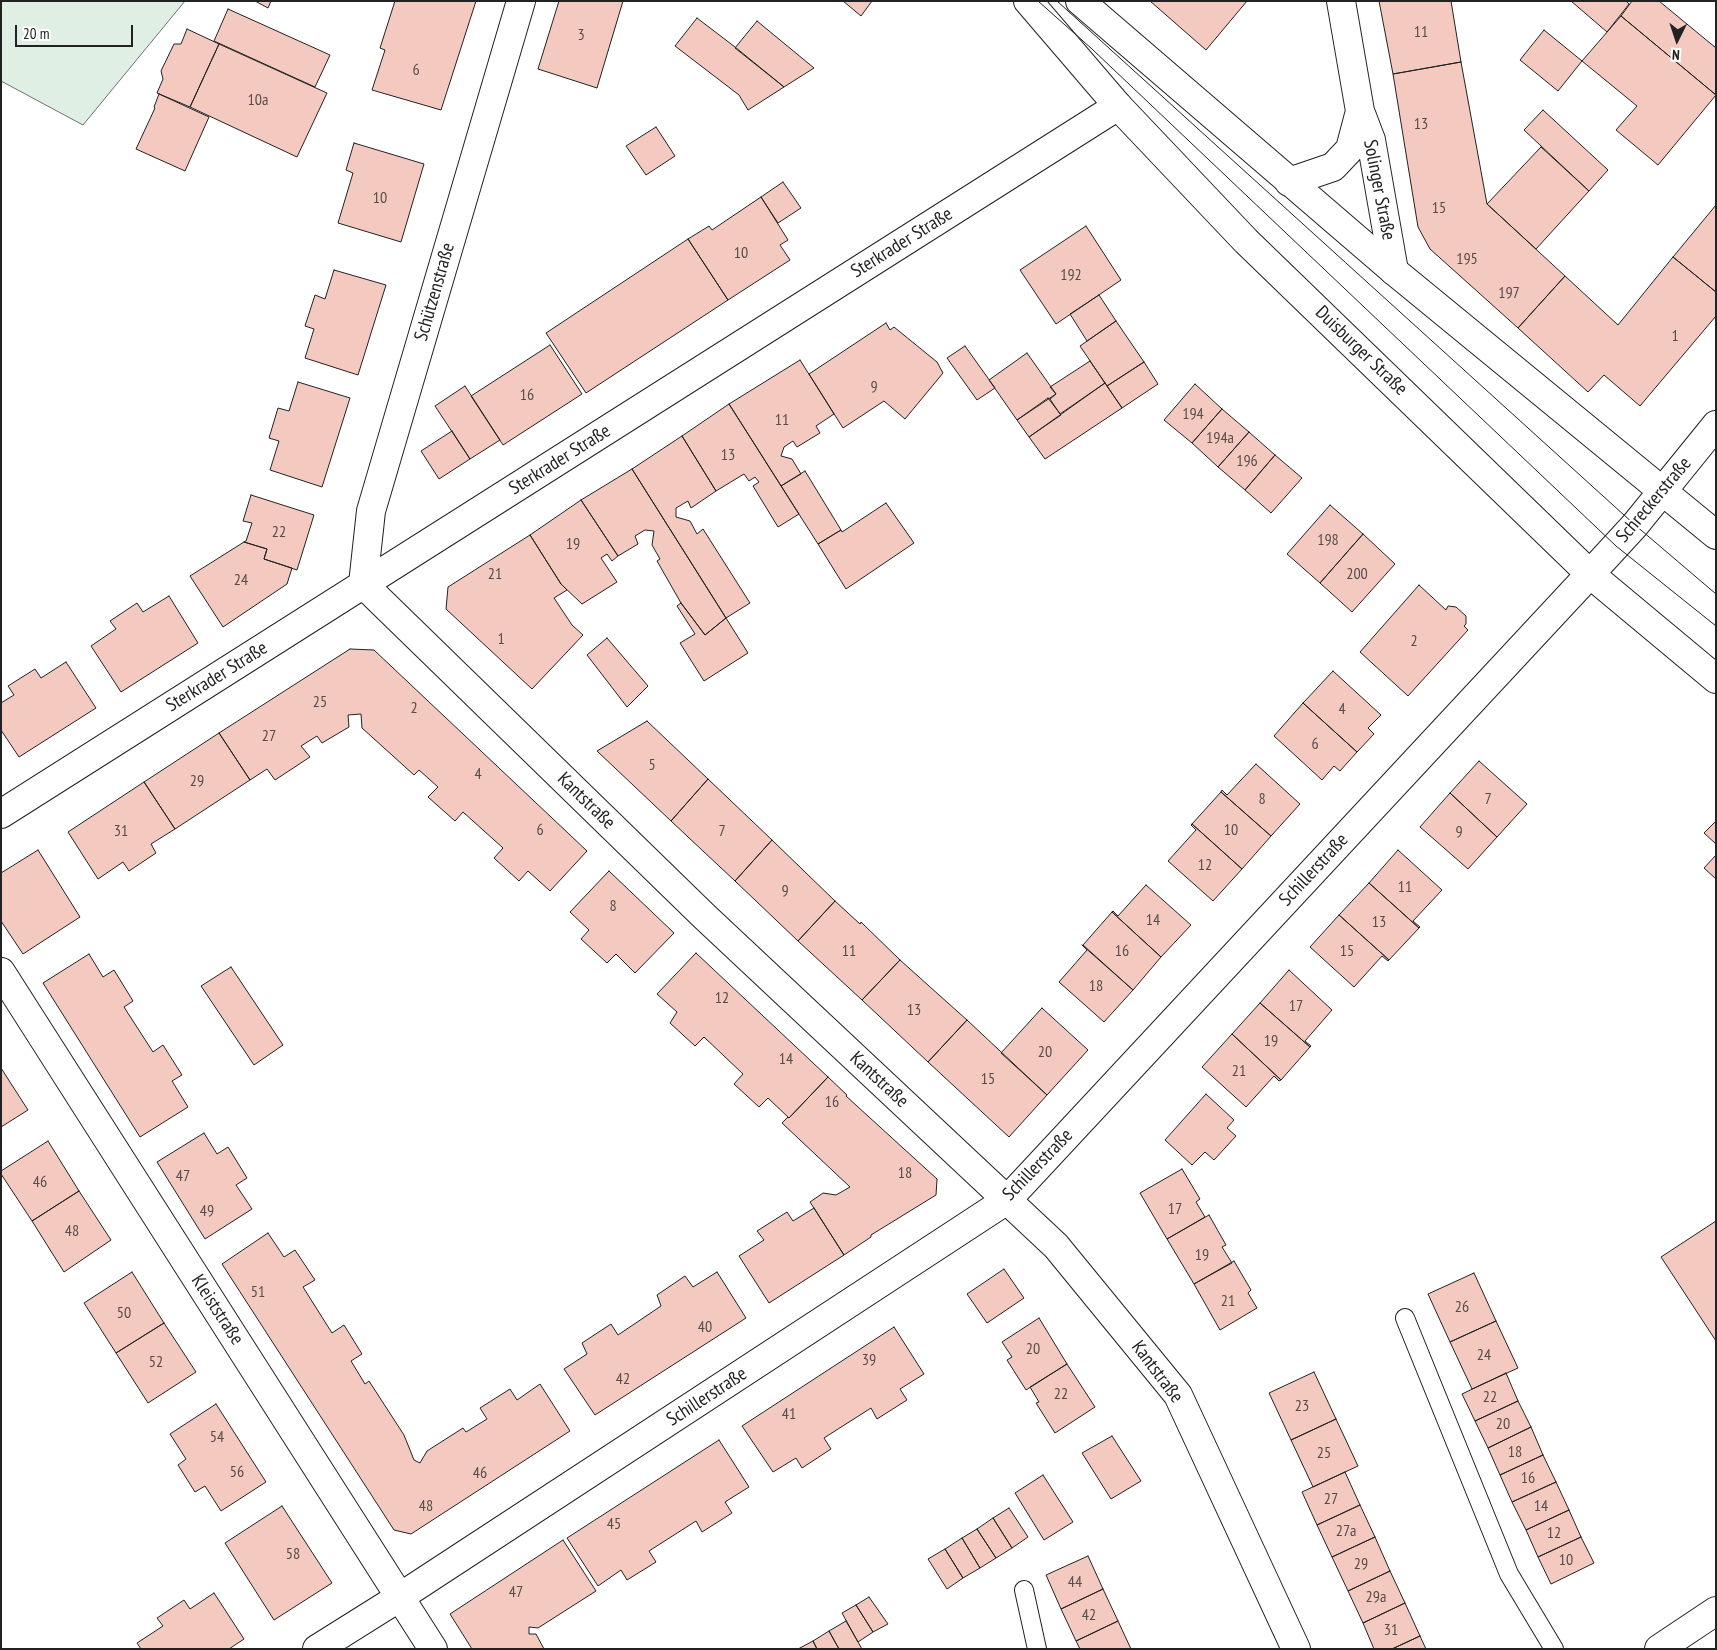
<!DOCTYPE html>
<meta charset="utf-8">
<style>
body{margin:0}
#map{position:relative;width:1717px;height:1650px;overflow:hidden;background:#fff;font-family:"PT Sans Narrow",sans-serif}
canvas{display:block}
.frame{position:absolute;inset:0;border:2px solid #222;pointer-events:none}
.north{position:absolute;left:1652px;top:15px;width:50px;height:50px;-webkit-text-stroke:4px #fff;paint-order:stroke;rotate:184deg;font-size:14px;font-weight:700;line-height:20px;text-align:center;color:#222}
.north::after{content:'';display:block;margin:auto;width:18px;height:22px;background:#222;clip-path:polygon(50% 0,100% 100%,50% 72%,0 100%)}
.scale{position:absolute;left:15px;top:25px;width:118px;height:22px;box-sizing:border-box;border:2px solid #222;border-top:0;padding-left:6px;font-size:15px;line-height:18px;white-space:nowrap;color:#222;-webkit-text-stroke:4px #fff;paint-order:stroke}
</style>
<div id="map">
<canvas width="1717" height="1650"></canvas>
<div class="frame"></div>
<div class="north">N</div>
<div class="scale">20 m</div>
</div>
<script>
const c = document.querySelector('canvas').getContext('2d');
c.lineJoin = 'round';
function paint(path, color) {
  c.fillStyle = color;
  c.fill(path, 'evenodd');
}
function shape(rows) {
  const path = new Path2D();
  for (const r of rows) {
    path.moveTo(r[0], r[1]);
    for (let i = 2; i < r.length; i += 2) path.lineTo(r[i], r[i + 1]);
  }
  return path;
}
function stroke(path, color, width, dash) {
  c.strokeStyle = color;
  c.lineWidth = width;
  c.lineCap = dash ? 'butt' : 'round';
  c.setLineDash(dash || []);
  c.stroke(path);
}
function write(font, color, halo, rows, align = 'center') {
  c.font = font + ' "PT Sans Narrow",sans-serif';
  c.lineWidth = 4;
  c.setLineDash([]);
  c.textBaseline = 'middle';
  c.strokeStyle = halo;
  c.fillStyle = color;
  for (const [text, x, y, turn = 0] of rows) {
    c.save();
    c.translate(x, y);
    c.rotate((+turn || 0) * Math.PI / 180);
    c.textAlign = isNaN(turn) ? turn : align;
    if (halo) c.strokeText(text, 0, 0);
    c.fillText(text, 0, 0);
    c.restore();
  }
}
const green = shape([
 [1,1,185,1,83,125,1,81,1,1]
]);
const building = shape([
 [255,1,271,1,268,8,255,1],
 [395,1,476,1,441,110,372,90,385,50,380,48,395,1],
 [559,1,623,1,597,88,538,69,559,1],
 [843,1,872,1,861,16,843,1],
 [1150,1,1247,1,1206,50,1150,1],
 [1379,1,1451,1,1461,62,1393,74,1379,1],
 [1571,1,1626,1,1629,4,1607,32,1571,1],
 [1632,1,1659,1,1716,48,1716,95,1621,16,1632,1],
 [228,9,330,55,315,87,214,41,228,9],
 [1621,16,1716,95,1658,165,1616,130,1637,106,1582,61,1621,16],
 [697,18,735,47,784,87,748,110,739,95,675,46,697,18],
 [757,21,814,68,784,87,735,48,757,21],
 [187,29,219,44,190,107,157,93,163,79,161,71,174,44,181,44,187,29],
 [1544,30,1582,61,1558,91,1520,60,1544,30],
 [219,44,327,93,297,157,190,107,219,44],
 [1461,62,1487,204,1565,276,1518,328,1430,249,1418,227,1393,74,1461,62],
 [159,94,209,117,185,171,136,149,155,108,154,107,159,94],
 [1543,110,1608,170,1589,191,1524,130,1543,110],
 [656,127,675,156,646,175,626,146,656,127],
 [354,143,424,164,401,242,338,223,353,173,346,170,354,143],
 [1541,147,1589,191,1536,249,1487,204,1541,147],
 [783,182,801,208,778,223,761,197,783,182],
 [761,197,788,240,780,245,790,260,728,300,688,239,709,226,712,230,761,197],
 [1716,205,1716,292,1673,257,1716,205],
 [1086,226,1121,280,1056,324,1020,270,1086,226],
 [688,239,728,300,586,393,546,333,688,239],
 [1673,257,1716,292,1716,316,1640,406,1604,375,1588,392,1518,328,1565,276,1618,325,1673,257],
 [334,270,386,285,358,375,305,358,314,329,305,326,315,295,325,299,334,270],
 [1099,295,1116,321,1087,341,1070,314,1099,295],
 [1116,321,1144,362,1107,386,1080,346,1116,321],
 [886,323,890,330,894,327,937,362,943,373,905,419,884,401,843,428,809,374,886,323],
 [550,345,582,394,503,445,471,396,550,345],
 [965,346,995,388,977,400,947,358,965,346],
 [1027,353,1056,394,1017,420,989,380,1027,353],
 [800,360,834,414,816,426,820,433,797,447,793,441,784,447,781,456,792,459,801,474,781,486,729,404,800,360],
 [1090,361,1105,383,1060,414,1050,399,1056,394,1050,387,1090,361],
 [1144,362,1158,384,1122,408,1107,386,1144,362],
 [298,382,350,398,322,487,270,470,279,441,269,438,278,408,289,411,298,382],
 [1105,383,1122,408,1045,459,1029,437,1105,383],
 [1195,384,1222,409,1192,443,1164,420,1195,384],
 [465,386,500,440,470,459,435,406,465,386],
 [1048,398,1061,415,1029,437,1017,420,1048,398],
 [729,404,799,514,778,527,753,486,759,482,755,477,749,481,744,474,716,491,682,436,729,404],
 [1222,409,1249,432,1218,467,1192,443,1222,409],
 [452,431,470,459,439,479,421,451,452,431],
 [1249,432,1275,455,1245,490,1218,467,1249,432],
 [682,436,716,491,691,508,688,501,676,508,676,517,690,521,697,534,703,529,750,603,726,618,632,469,682,436],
 [1275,455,1302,478,1271,513,1245,490,1275,455],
 [632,469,726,618,705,635,681,603,657,561,660,559,652,545,654,531,645,530,635,536,638,544,618,556,581,500,632,469],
 [805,471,841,530,818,544,781,486,805,471],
 [251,495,314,515,297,570,264,559,267,549,244,542,246,541,252,523,243,521,251,495],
 [581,500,618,556,612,561,607,554,601,558,617,582,582,604,561,584,530,535,581,500],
 [886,503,914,543,846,589,818,544,841,530,842,532,886,503],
 [1330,505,1363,534,1320,583,1287,554,1330,505],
 [1363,534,1395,564,1352,612,1320,583,1363,534],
 [530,535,561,584,567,590,554,598,572,625,583,635,532,689,446,609,448,587,530,535],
 [244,542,267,549,264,559,292,568,287,584,223,627,190,576,244,542],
 [1419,585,1446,610,1448,606,1456,607,1466,616,1466,624,1464,626,1468,630,1408,696,1360,652,1419,585],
 [169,596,198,643,121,692,91,646,116,629,110,621,137,603,143,612,169,596],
 [681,603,705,635,726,618,748,653,704,681,680,643,695,634,677,606,681,603],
 [607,638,648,686,627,707,587,655,607,638],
 [350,649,374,650,587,851,550,891,528,871,519,881,494,858,503,848,463,812,455,821,428,797,438,787,419,770,414,775,362,728,361,714,348,715,349,727,322,743,317,736,301,746,310,757,275,780,267,769,250,780,219,733,350,649],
 [66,662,96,708,19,757,1,730,1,703,14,695,8,686,35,669,41,678,66,662],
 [1333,671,1381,715,1368,728,1374,734,1357,752,1303,703,1333,671],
 [1303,703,1357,752,1340,771,1334,766,1322,780,1274,736,1303,703],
 [647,721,708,779,671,821,597,751,647,721],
 [219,733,250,780,175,829,144,782,219,733],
 [1479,761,1527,804,1497,837,1450,793,1479,761],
 [1256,764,1300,804,1271,836,1221,792,1222,790,1227,795,1256,764],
 [708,779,772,840,735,881,671,821,708,779],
 [144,782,175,829,151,844,156,853,129,871,123,862,98,879,68,832,144,782],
 [1221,792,1271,836,1242,869,1192,824,1221,792],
 [1450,793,1497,837,1468,869,1420,827,1450,793],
 [1716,821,1716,844,1704,833,1716,821],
 [1192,824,1242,869,1213,901,1168,861,1196,830,1191,825,1192,824],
 [772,840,835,901,798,941,735,881,772,840],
 [38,850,80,917,23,954,1,921,1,873,38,850],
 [1398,850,1442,890,1413,921,1420,927,1419,928,1369,883,1398,850],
 [1716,855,1716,879,1704,868,1716,855],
 [609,871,674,933,635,973,616,954,607,963,581,939,589,930,570,912,609,871],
 [1369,883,1419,928,1389,960,1339,915,1369,883],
 [1146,885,1191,925,1161,957,1112,912,1113,911,1118,916,1146,885],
 [835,901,860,924,861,922,900,960,862,1000,798,941,835,901],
 [1112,912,1161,957,1133,990,1083,945,1112,912],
 [1339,915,1389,960,1388,961,1382,956,1354,987,1310,947,1339,915],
 [1082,945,1133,990,1104,1022,1059,982,1087,950,1082,945],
 [696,953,828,1077,789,1118,768,1098,759,1107,734,1084,743,1074,704,1037,695,1046,670,1023,677,1012,657,994,696,953],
 [89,954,103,977,114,970,133,1001,124,1007,153,1052,163,1045,182,1075,172,1081,188,1107,140,1137,43,983,89,954],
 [900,960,967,1020,928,1062,862,1000,900,960],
 [231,967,283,1045,254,1065,201,986,231,967],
 [1289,970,1332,1010,1305,1041,1311,1046,1310,1047,1260,1003,1289,970],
 [1260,1003,1310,1047,1281,1080,1232,1034,1260,1003],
 [1042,1008,1088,1050,1047,1095,1001,1053,1042,1008],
 [967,1020,1047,1095,1009,1137,928,1062,967,1020],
 [1232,1034,1281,1080,1279,1081,1274,1076,1246,1107,1202,1067,1232,1034],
 [1,1068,28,1110,1,1127,1,1068],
 [828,1077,847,1095,846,1096,937,1179,936,1195,871,1235,871,1237,844,1255,810,1202,823,1193,836,1195,850,1187,782,1123,788,1117,789,1118,828,1077],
 [1206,1094,1234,1120,1227,1128,1236,1136,1214,1160,1205,1152,1192,1165,1165,1140,1206,1094],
 [204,1133,217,1154,228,1147,247,1178,236,1185,252,1209,205,1239,157,1162,204,1133],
 [48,1141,79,1191,32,1221,1,1174,1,1171,48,1141],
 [1182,1169,1200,1199,1196,1202,1205,1217,1167,1239,1140,1193,1182,1169],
 [79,1191,111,1240,64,1272,32,1221,79,1191],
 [814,1208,844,1255,769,1303,739,1256,764,1240,757,1231,787,1212,793,1221,814,1208],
 [1209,1215,1226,1245,1222,1247,1232,1263,1194,1284,1167,1239,1209,1215],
 [1716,1221,1716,1341,1661,1257,1716,1221],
 [268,1233,284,1257,295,1250,315,1280,303,1287,332,1333,344,1325,362,1354,351,1361,365,1384,369,1381,404,1435,414,1460,420,1463,427,1451,463,1428,466,1432,487,1419,480,1408,510,1389,517,1400,540,1384,570,1431,411,1534,394,1530,222,1264,268,1233],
 [1234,1261,1251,1290,1248,1293,1257,1308,1220,1330,1194,1284,1234,1261],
 [1004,1269,1024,1298,987,1323,967,1294,1004,1269],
 [132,1272,164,1323,116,1353,84,1303,132,1272],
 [717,1272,746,1318,595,1415,564,1369,587,1354,582,1343,611,1324,618,1335,661,1306,657,1295,685,1276,693,1287,717,1272],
 [1474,1273,1496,1321,1450,1342,1428,1294,1474,1273],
 [1039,1318,1067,1364,1026,1390,1007,1360,1012,1357,1002,1342,1039,1318],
 [1496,1321,1518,1368,1472,1389,1450,1342,1496,1321],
 [164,1323,196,1372,148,1403,116,1353,164,1323],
 [894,1327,924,1374,900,1389,907,1400,877,1419,871,1408,824,1438,831,1449,802,1468,796,1458,773,1472,742,1426,894,1327],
 [1067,1364,1095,1407,1055,1433,1036,1403,1039,1402,1030,1387,1067,1364],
 [1314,1372,1336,1419,1291,1440,1269,1393,1314,1372],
 [1506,1373,1518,1401,1475,1421,1462,1394,1506,1373],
 [1518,1401,1531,1427,1488,1448,1475,1421,1518,1401],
 [216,1404,266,1482,221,1511,205,1486,195,1492,178,1465,186,1459,170,1434,216,1404],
 [1336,1419,1358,1466,1313,1487,1291,1440,1336,1419],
 [1531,1427,1543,1455,1500,1475,1488,1448,1531,1427],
 [1112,1436,1141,1481,1111,1499,1082,1453,1112,1436],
 [719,1440,749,1487,725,1502,732,1513,702,1532,696,1521,649,1551,656,1562,627,1580,621,1570,598,1586,567,1538,719,1440],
 [1543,1455,1556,1482,1512,1502,1500,1475,1543,1455],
 [1345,1472,1360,1505,1317,1525,1302,1492,1345,1472],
 [1043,1475,1073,1522,1044,1540,1015,1493,1043,1475],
 [1556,1482,1569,1510,1526,1530,1512,1502,1556,1482],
 [1360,1505,1375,1537,1332,1557,1317,1525,1360,1505],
 [282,1506,332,1583,274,1620,225,1543,282,1506],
 [1009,1508,1028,1537,1012,1548,993,1518,1009,1508],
 [1569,1510,1581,1537,1538,1557,1526,1530,1569,1510],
 [993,1518,1012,1548,996,1558,977,1529,993,1518],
 [977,1529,996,1558,980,1568,962,1538,977,1529],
 [1375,1537,1390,1571,1348,1591,1332,1557,1375,1537],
 [1581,1537,1594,1563,1551,1584,1538,1557,1581,1537],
 [962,1538,980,1568,963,1578,945,1549,962,1538],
 [563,1540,596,1591,538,1628,529,1627,529,1634,536,1634,544,1649,472,1649,450,1614,563,1540],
 [945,1549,963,1578,947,1589,928,1559,945,1549],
 [1088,1556,1103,1589,1061,1609,1046,1575,1088,1556],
 [1390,1571,1405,1603,1363,1623,1348,1591,1390,1571],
 [1103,1589,1118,1621,1076,1641,1061,1609,1103,1589],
 [214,1593,244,1639,229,1649,141,1649,137,1643,163,1626,157,1618,184,1600,190,1609,214,1593],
 [869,1597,888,1624,873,1632,856,1605,869,1597],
 [1405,1603,1420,1636,1392,1649,1374,1649,1363,1623,1405,1603],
 [856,1605,873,1632,858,1642,842,1613,856,1605],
 [846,1621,862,1649,839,1649,829,1631,846,1621],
 [1118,1621,1131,1649,1080,1649,1076,1641,1118,1621],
 [829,1631,839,1649,817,1649,813,1641,829,1631],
 [1420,1636,1426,1649,1392,1649,1420,1636],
 [813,1641,817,1649,798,1649,813,1641]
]);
const lane = shape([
 [1405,1318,1509,1574,1554,1649],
 [1024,1590,1037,1649]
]);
const street = shape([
 [521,1,371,511,363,584,704,916,1056,1246,1178,1395,1296,1649],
 [1341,1,1360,111,1371,140,1394,271],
 [1289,182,1333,167,1350,149,1360,111],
 [1,814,1118,106],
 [1,972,433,1649],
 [317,1649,400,1597,1007,1200,1590,574],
 [1659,1649,1716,1611]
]);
const secondary = shape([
 [1028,1,1118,106,1246,241,1590,574,1716,679],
 [1080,1,1394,271,1716,535],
 [1590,574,1635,525,1716,425]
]);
const tram = shape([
 [1038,1,1092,49,1616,546,1716,626],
 [1057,1,1635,525,1716,594]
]);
const numberNames = [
 ["11",1421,32],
 ["3",581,35],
 ["6",416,70],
 ["10a",258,100],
 ["13",1421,124],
 ["10",380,198],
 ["15",1439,208],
 ["10",741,253],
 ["195",1467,259],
 ["192",1071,275],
 ["197",1509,293],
 ["1",1675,336],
 ["9",874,387],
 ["16",527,395],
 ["194",1193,414],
 ["11",782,420],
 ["194a",1220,438],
 ["13",728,455],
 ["196",1247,461],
 ["22",279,532],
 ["198",1328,540],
 ["19",573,544],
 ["21",495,574],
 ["200",1357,574],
 ["24",241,580],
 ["1",501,639],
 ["2",1414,641],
 ["25",320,702],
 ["2",414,708],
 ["4",1342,709],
 ["27",269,736],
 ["6",1315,744],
 ["5",652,765],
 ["4",478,774],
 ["29",197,781],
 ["8",1262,799],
 ["7",1488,799],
 ["6",540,830],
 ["10",1231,830],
 ["31",121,831],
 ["7",722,831],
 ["9",1459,832],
 ["12",1205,865],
 ["11",1405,887],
 ["9",785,891],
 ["8",613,906],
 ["14",1153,920],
 ["13",1379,922],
 ["11",849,951],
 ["16",1122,951],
 ["15",1347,951],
 ["18",1096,986],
 ["12",722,998],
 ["17",1296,1006],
 ["13",914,1010],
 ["19",1271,1041],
 ["20",1045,1052],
 ["14",786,1059],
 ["21",1239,1071],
 ["15",988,1079],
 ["16",832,1102],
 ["18",905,1173],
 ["47",183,1176],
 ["46",40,1182],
 ["17",1175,1209],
 ["49",207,1211],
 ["48",72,1231],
 ["19",1202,1255],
 ["51",258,1292],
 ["21",1228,1301],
 ["26",1462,1307],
 ["50",124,1313],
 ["40",705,1327],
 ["20",1033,1349],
 ["24",1484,1355],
 ["39",869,1360],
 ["52",156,1362],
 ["42",623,1379],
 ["22",1061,1394],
 ["22",1490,1397],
 ["23",1302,1406],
 ["41",789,1414],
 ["20",1503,1424],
 ["54",217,1437],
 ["18",1515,1452],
 ["25",1324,1453],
 ["56",237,1472],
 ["46",480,1473],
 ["16",1528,1478],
 ["27",1331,1499],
 ["48",426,1506],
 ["14",1541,1506],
 ["45",614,1524],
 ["27a",1346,1531],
 ["12",1554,1533],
 ["58",293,1554],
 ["10",1566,1560],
 ["29",1361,1564],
 ["44",1075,1582],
 ["47",516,1592],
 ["29a",1376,1597],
 ["42",1089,1615],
 ["31",1391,1630]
];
const streetNames = [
 ["Solinger Straße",1379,190,79],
 ["Sterkrader Straße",902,243,-32],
 ["Schützenstraße",435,292,-74],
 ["Duisburger Straße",1361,351,44],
 ["Sterkrader Straße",560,460,-32],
 ["Schreckerstraße",1654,500,-50],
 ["Sterkrader Straße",217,677,-32],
 ["Kantstraße",586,801,44],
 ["Schillerstraße",1314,870,-47],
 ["Kantstraße",879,1080,43],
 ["Schillerstraße",1038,1165,-46],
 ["Kleiststraße",217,1310,57],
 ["Kantstraße",1157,1372,53],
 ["Schillerstraße",707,1397,-33]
];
paint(green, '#e0efe3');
stroke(green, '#6f6f6f', 1);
paint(building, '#f3c9c0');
stroke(building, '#222', 1);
stroke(lane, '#222', 20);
stroke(street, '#222', 30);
stroke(secondary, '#222', 30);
stroke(lane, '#fff', 18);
stroke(street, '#fff', 28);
stroke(secondary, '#fff', 28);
stroke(tram, '#222', 1);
write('16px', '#564c4a', null, numberNames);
write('19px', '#222', '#fff', streetNames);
</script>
